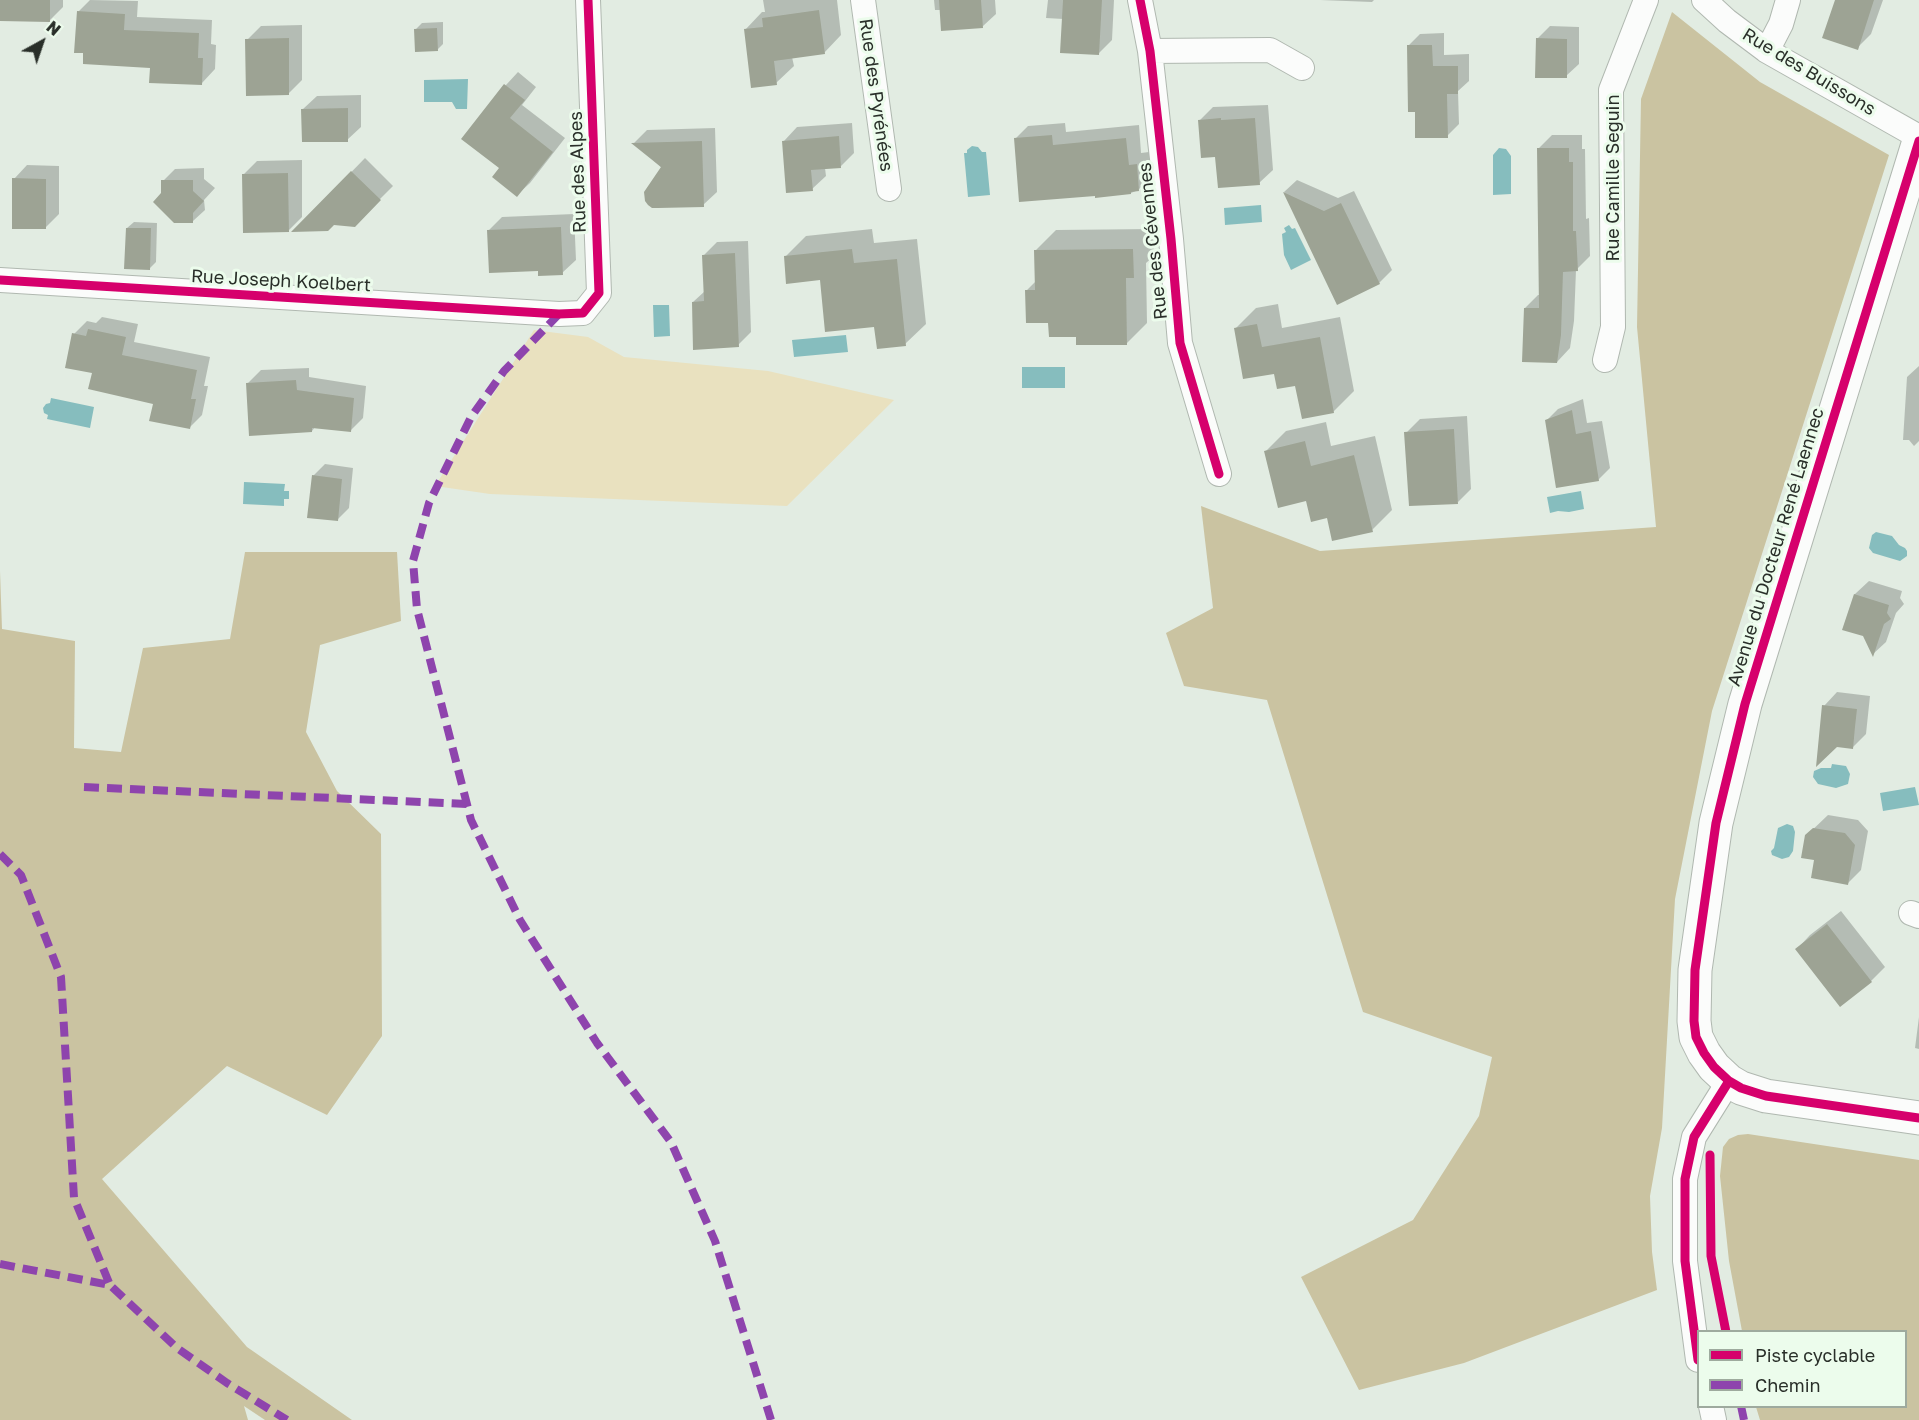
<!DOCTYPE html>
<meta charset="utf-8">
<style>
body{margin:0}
#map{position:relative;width:1919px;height:1420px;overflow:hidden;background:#e2ece2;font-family:"Golos Text",sans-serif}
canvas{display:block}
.legend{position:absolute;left:1697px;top:1330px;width:210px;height:78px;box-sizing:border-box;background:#ecfcec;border:2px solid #9eaa9e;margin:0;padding:8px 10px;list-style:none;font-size:18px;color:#292f29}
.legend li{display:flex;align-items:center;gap:12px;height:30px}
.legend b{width:30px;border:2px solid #9eaa9e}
.north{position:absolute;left:12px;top:12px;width:60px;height:60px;-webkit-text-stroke:4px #ecfcec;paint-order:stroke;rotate:40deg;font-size:16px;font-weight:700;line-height:24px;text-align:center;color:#292f29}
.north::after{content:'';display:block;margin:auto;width:21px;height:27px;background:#292f29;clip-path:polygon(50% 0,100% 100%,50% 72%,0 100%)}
</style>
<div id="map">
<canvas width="1919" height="1420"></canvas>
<ul class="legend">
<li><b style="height:8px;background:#d6006c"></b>Piste cyclable</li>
<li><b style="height:8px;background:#8e44ad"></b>Chemin</li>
</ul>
<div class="north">N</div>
</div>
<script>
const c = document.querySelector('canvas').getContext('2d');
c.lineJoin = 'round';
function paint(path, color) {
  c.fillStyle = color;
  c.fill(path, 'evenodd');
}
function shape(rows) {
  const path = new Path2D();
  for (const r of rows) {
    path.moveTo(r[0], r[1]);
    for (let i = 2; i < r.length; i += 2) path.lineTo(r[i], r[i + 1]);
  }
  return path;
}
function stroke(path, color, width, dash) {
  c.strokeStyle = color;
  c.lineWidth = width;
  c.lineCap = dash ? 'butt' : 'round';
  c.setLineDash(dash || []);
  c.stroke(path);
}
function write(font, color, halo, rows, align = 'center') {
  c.font = font + ' "Golos Text",sans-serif';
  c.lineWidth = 6;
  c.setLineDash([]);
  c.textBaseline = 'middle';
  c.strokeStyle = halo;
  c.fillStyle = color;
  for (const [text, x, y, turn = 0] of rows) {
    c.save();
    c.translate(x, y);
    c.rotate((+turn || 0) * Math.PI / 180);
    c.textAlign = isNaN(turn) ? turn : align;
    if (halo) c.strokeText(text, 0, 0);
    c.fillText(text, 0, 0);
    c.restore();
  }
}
const green = shape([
 [534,330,588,337,624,357,768,371,894,400,787,506,490,494,435,486]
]);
const forest = shape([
 [1672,12,1760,82,1889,155,1712,711,1675,899,1662,1128,1650,1196,1652,1252,1657,1290,1464,1363,1359,1390,1301,1277,1413,1220,1479,1116,1492,1057,1363,1012,1267,700,1184,686,1166,633,1213,608,1201,506,1320,551,1656,527,1637,327,1641,99],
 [245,552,397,552,401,621,320,645,306,732,337,791,381,834,382,1036,327,1115,227,1066,102,1179,247,1347,352,1420,265,1420,244,1406,248,1420,0,1420,0,571,2,629,75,641,74,748,121,752,143,648,230,639],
 [1748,1134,1919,1160,1919,1420,1760,1420,1756,1407,1906,1406,1906,1332,1742,1331,1729,1261,1720,1176,1723,1147,1729,1139,1738,1135]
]);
const water = shape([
 [468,79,467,109,456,109,452,102,424,102,424,80],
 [972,146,978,147,982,152,986,152,990,195,968,197,964,153,967,153,967,150],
 [1499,148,1506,149,1511,156,1511,194,1493,195,1493,155],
 [1261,205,1262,222,1225,225,1224,208],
 [1289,225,1292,229,1295,228,1311,260,1291,270,1284,255,1282,234,1286,232,1284,228],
 [653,305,669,305,670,336,654,337],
 [846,335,848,352,794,357,792,340],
 [1022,367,1065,367,1065,388,1022,388],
 [51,398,94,407,90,428,47,419,48,415,44,413,43,408,46,404,50,403],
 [244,482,285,484,284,491,289,491,289,499,284,499,284,506,243,504],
 [1581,491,1584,509,1569,512,1558,511,1550,513,1547,497],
 [1876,532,1892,536,1899,545,1905,548,1907,551,1907,556,1900,561,1873,553,1869,548,1872,535],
 [1832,764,1846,766,1850,774,1848,784,1836,788,1818,784,1813,777,1814,771,1821,768,1831,768],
 [1915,787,1919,805,1883,811,1880,793],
 [1787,824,1793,826,1795,832,1793,851,1789,857,1782,859,1772,855,1771,851,1774,848,1778,828]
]);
const shadow = shape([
 [20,0,63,0,63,7,49,21],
 [90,0,138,1,137,17,212,20,211,44,216,45,215,69,202,83,151,66,78,12],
 [763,0,837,0,841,35,824,53,792,57,794,66,776,83,745,30,762,12,765,12],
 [934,0,995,0,996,14,983,26,941,10,935,10],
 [1048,0,1114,0,1112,40,1098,54,1063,19,1046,18],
 [1320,0,1374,0,1372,2],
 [1837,0,1883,0,1871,34,1857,48],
 [443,22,443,44,437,50,416,29,422,23],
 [302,25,302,80,289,93,247,40,261,26],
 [1550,26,1579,27,1579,64,1566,76,1537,39],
 [1444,33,1444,55,1469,54,1469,81,1458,91,1459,124,1447,136,1416,110,1409,45,1420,34],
 [518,72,536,87,522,105,565,138,530,183,517,195,501,168,463,138,506,85],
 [361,95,361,127,347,140,303,109,317,96],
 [1268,105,1273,170,1259,183,1217,155,1200,120,1213,107],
 [852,123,854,153,841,166,825,168,826,176,812,189,784,141,797,127],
 [1065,123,1066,132,1139,125,1141,153,1149,152,1152,177,1138,190,1131,193,1015,139,1028,126],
 [715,128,717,192,703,205,634,143,647,130],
 [1552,135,1582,135,1582,149,1585,149,1586,219,1589,218,1590,256,1576,270,1574,321,1570,348,1557,362,1525,308,1538,295,1541,295,1538,149],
 [365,158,393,186,354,225,333,224,295,230],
 [302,160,302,217,289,230,243,175,257,161],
 [27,165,59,166,59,214,45,228,14,179],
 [204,168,204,179,215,188,204,200,205,210,193,221,163,181,175,169],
 [1297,180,1338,198,1354,191,1392,270,1379,283,1338,303,1284,192],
 [574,214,576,260,562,273,540,269,488,231,502,217],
 [134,222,157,223,156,262,149,269,127,228],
 [872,229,874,243,917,239,926,324,905,344,876,325,821,279,785,257,806,236],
 [1153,229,1154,256,1146,263,1147,323,1127,343,1078,336,1050,321,1027,290,1036,281,1036,250,1056,230],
 [748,241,751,332,738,345,693,302,705,291,704,255,717,242],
 [1278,304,1282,328,1340,317,1354,391,1333,412,1296,384,1275,372,1235,329,1256,308],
 [102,317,138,324,134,342,210,357,204,386,208,386,202,415,189,428,155,402,94,372,74,334,87,321,96,323],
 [1919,366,1919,441,1914,446,1909,440,1903,440,1907,377],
 [309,368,309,377,366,386,363,418,350,431,315,427,312,431,248,383,261,370],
 [1583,399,1587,423,1602,421,1610,468,1598,480,1547,420,1558,409],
 [1467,416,1471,489,1458,502,1406,433,1420,419],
 [1326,422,1331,446,1375,436,1392,510,1372,530,1328,517,1307,499,1265,452,1286,431],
 [325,464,353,468,349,508,337,520,313,476],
 [1869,581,1902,591,1900,598,1904,604,1896,613,1886,642,1873,654,1864,635,1844,629,1855,594],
 [1837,692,1870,696,1866,734,1852,748,1824,706],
 [1828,815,1858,820,1868,831,1861,870,1848,883,1816,859,1806,836],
 [1841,911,1885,967,1871,981,1840,1005,1797,949,1810,935],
 [1919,1017,1919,1049,1915,1048]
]);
const building = shape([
 [0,0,50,0,50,22,0,21],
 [939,0,981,0,983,28,941,31],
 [1063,0,1102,0,1099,55,1060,53],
 [1835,0,1874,0,1858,50,1822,38],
 [819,10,825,54,774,61,777,85,751,88,744,29,763,27,762,18],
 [77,11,125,14,124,30,199,33,198,58,203,58,202,85,149,83,150,68,83,64,83,53,74,53],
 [437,28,438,51,415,52,414,29],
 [289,38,289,95,246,96,245,39],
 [1536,38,1567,39,1567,78,1535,78],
 [1407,45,1432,45,1433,66,1458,66,1458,94,1447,94,1448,138,1415,138,1415,112,1408,112],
 [504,84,525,100,510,118,553,152,517,197,492,177,499,168,461,139],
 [348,108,348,142,302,142,301,109],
 [1221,118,1221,120,1255,118,1260,185,1218,188,1215,157,1201,158,1198,120],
 [1052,135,1053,145,1126,138,1129,165,1137,164,1139,191,1131,192,1131,194,1095,198,1095,196,1019,202,1014,138],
 [839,136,841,168,811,170,813,191,786,193,782,141],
 [702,141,704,207,658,208,652,208,648,205,645,201,644,192,661,167,631,143],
 [1537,148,1569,148,1569,162,1573,162,1573,231,1576,231,1578,271,1563,272,1561,335,1557,363,1522,362,1524,308,1539,308],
 [351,171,381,200,355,227,334,225,328,231,291,232],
 [288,173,289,232,243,233,242,174],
 [12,178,46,179,46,229,12,229],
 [161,180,193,180,193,191,204,201,193,213,193,223,174,223,153,202,161,193],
 [1283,192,1324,211,1341,203,1380,284,1337,305],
 [561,227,563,275,538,276,538,271,489,273,487,230],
 [126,228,151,228,150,270,124,269],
 [852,249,854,263,897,259,906,346,877,349,874,327,825,332,820,280,786,284,784,256],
 [1133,249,1134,278,1126,278,1127,345,1076,345,1076,337,1049,337,1048,323,1026,323,1025,290,1035,290,1034,250],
 [735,253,739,347,693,350,692,302,704,301,702,255],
 [1257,324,1262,347,1320,337,1334,413,1302,419,1295,386,1277,389,1274,374,1243,379,1234,328],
 [88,329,126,337,122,355,197,370,191,399,196,399,190,429,149,421,153,404,88,389,92,373,65,368,72,333,86,336],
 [296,380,297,390,354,398,351,432,312,428,312,432,249,436,246,383],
 [1572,410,1576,434,1591,431,1599,481,1556,488,1545,420],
 [1454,429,1458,504,1409,506,1404,432],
 [1305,441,1311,466,1354,455,1373,532,1332,541,1327,518,1311,522,1306,501,1278,508,1264,451],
 [312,475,342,479,338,521,307,518],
 [1854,594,1889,605,1887,613,1891,619,1884,624,1873,657,1863,636,1842,630],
 [1822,705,1857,709,1855,727,1853,749,1837,747,1816,767],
 [1813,828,1845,833,1855,845,1848,885,1811,878,1814,860,1801,858,1805,835],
 [1827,924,1872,982,1840,1007,1795,949]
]);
const street = shape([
 [863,0,889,189],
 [1140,0,1150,51,1171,239,1180,343,1219,474],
 [1704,0,1727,21,1767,51,1919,137],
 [1150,51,1270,50,1302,68],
 [1767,51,1781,24,1788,0],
 [0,280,559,314,583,313,599,293,588,0],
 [1605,360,1613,327,1611,90,1646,0],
 [1911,913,1919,916],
 [1698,1360,1685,1261,1685,1179,1694,1137,1729,1081],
 [1711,1406,1714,1420]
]);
const secondary = shape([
 [1919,141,1745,704,1716,823,1695,970,1694,1021,1696,1037,1704,1053,1714,1067,1729,1081,1741,1088,1766,1096,1919,1118]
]);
const quiet = shape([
 [559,314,504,371,471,417,429,503,413,561,417,609,471,820,520,920,597,1043,671,1142,715,1241,771,1420],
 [84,787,467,804],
 [0,854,21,875,61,977,74,1198,110,1285],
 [0,1264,110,1285,177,1348,227,1383,287,1420],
 [1741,1406,1744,1420]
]);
const cycleway = shape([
 [1140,0,1150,51,1171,239,1180,343,1219,474],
 [1919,141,1745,704,1716,823,1695,970,1694,1021,1696,1037,1704,1053,1714,1067,1729,1081,1741,1088,1766,1096,1919,1118],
 [0,280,559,314,583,313,599,293,588,0],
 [1710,1155,1711,1256,1726,1332],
 [1698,1360,1685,1261,1685,1179,1694,1137,1729,1081]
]);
const streetNames = [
 ["Rue des Buissons",1809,72,31],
 ["Rue des Pyrénées",876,95,82],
 ["Rue des Alpes",578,172,-92],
 ["Rue Camille Seguin",1613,178,-90],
 ["Rue des Cévennes",1153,241,-96],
 ["Rue Joseph Koelbert",281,281,3],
 ["Avenue du Docteur René Laennec",1776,547,-73]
];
paint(green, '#e9e1bf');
paint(forest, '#cac3a1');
paint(water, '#86bdbe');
paint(shadow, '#0003');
paint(building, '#9da394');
stroke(street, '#b0b8b0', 26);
stroke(secondary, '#b0b8b0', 35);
stroke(street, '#fbfcfb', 24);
stroke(secondary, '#fbfcfb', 33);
stroke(quiet, '#8e44ad', 8, [15, 8]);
stroke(cycleway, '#d6006c', 9);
write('18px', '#292f29', '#ecfcec', streetNames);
</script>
